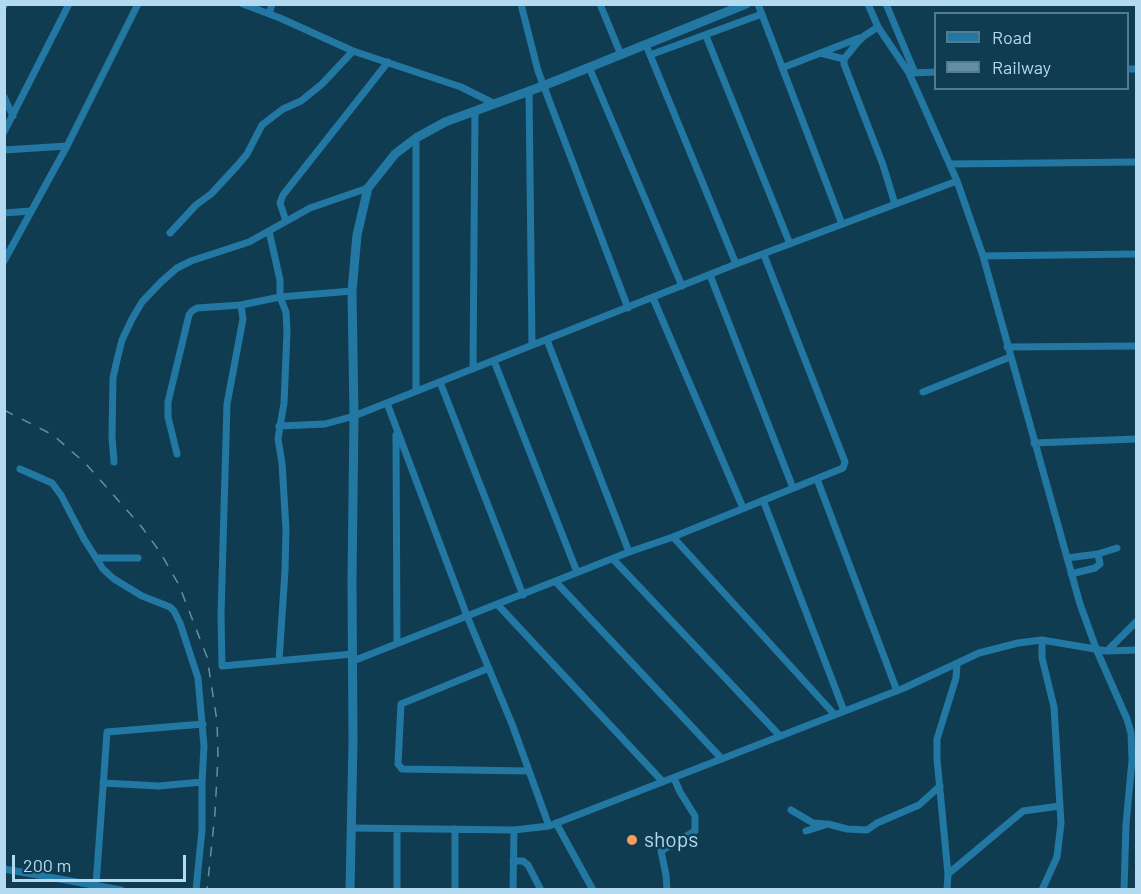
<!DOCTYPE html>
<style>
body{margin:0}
#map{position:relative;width:1141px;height:894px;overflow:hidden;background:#103c52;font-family:Barlow,sans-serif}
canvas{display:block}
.frame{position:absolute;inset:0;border:6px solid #b4daf1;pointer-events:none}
.legend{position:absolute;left:934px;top:12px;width:195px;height:78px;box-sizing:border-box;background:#103c52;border:2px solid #527b92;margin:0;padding:8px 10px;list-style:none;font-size:18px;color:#b4daf1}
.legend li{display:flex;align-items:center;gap:12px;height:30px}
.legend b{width:30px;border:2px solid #527b92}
.scale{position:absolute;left:12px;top:855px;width:174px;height:27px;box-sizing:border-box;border:3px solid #b4daf1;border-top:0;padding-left:8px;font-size:18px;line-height:21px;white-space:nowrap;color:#b4daf1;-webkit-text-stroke:4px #103c52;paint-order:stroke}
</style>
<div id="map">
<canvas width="1141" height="894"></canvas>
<div class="frame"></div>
<ul class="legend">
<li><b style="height:8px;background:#2378a3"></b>Road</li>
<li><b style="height:8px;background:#658ea4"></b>Railway</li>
</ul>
<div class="scale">200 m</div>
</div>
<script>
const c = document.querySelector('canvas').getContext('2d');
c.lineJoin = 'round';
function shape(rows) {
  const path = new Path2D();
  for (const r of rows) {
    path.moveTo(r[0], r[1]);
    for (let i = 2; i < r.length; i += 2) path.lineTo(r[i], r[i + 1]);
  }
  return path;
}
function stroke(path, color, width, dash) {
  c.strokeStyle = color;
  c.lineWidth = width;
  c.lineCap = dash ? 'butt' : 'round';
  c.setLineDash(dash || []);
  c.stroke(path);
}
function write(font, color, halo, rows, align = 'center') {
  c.font = font + ' Barlow,sans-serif';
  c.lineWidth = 5;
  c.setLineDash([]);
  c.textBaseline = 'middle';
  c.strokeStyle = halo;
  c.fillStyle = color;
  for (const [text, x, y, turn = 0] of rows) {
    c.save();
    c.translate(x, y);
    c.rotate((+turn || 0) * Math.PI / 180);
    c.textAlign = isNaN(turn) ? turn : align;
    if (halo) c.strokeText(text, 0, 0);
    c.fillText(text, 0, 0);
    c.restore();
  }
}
const minor = shape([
 [243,4,280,18,353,51,461,87,493,103],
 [521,4,538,71,628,308],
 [600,4,621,55],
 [758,4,842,224],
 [868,4,878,27,909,73,957,181,983,256,1080,604,1097,651,1127,719,1131,733,1132,760,1126,825,1124,890],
 [886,4,915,73],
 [4,6,5,4],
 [269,14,272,4],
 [878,27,864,36,857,43,844,59,844,64,883,165,895,204],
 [706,36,790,244],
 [646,45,736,264],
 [820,53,844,59],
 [650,55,762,14],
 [589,67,682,286],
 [782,68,859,38],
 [1128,69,1136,69],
 [911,73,936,72],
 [529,90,532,345],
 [4,97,13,116],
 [4,132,69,4],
 [416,138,416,391],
 [4,150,67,146],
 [950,164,1136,162],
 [4,213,31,211],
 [286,221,280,203,283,195,388,62],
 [269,231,280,280,280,297,352,291],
 [170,233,196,205,211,194,237,166,247,154,262,125,283,109,301,101,322,84,353,51],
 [983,256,1136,254],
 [4,261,67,146,138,4],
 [710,275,793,488],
 [653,298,743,508],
 [241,305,243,319,227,404,221,615,222,666,353,654],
 [547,340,629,552],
 [1007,347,1136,346],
 [494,361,577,572],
 [473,369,475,111],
 [440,382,523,595],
 [923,392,1010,357],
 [387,403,467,616,512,724,549,826],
 [279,426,325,424,354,416,736,264,957,181],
 [396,435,397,643],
 [1034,443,1136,439],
 [177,454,168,417,168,402,189,315,192,311,197,308,241,305,280,297,286,312,287,332,284,403,278,439,282,463,286,529,285,571,279,661],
 [114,462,112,437,113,378,117,360,122,340,132,319,142,302,161,282,177,268,191,261,249,242,310,208,368,188],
 [20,469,52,483,61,495,84,539,103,569,114,579,142,596,170,607,174,611,180,623,198,678,204,746,202,782,159,786,103,783],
 [817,479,897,691],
 [763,500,844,711],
 [673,537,835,715],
 [96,558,138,558],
 [1067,558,1098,554,1117,548],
 [613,559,780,736],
 [1071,574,1095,568,1100,564,1098,554],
 [556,582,722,759],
 [498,605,663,782],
 [1107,651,1136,650],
 [353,661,629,552,673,537,843,468,845,462,764,255],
 [489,668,401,704,398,764,402,769,529,771],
 [791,810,813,823,825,824],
 [556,823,593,890],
 [352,828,514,830,549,826,904,688,979,653,1018,643,1042,640,1107,651,1136,622],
 [806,831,828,824,847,829,867,830,877,823,919,805,940,786],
 [513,861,523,861,528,865,541,890],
 [4,869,121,890],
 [948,874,1023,811,1060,806],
 [96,885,107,732,203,724],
 [196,890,202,830,202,782],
 [397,890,397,829],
 [455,890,455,829],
 [513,890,514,830],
 [667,890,666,875,661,851,695,831,695,816,680,792,674,778],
 [947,890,948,874,937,759,937,739,956,678,957,665],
 [1042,890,1057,857,1061,823,1054,707,1042,658,1042,640]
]);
const tertiary = shape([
 [350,890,353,742,352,580,354,416,352,291,357,235,368,188,395,154,416,138,445,122,543,86,746,4]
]);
const rail = shape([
 [4,410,53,435,85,463,141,526,160,552,179,585,207,657,217,721,218,757,215,813,207,890]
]);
const markers = [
 [632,840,6,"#fd9d55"]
];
const poiNames = [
 ["shops",644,840]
];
stroke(minor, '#2378a3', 7);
stroke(tertiary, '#2378a3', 9);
stroke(rail, '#658ea4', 1.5, [10, 10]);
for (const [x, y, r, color] of markers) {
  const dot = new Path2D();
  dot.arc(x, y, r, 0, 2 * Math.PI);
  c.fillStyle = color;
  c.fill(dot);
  stroke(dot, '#103c52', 2);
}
write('21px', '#b4daf1', '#103c52', poiNames, 'left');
</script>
